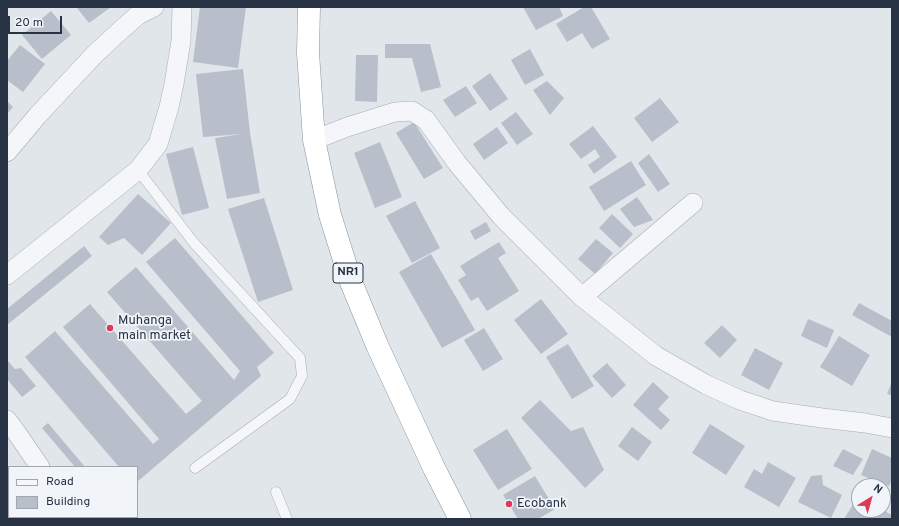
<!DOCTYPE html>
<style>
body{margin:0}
#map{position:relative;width:899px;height:526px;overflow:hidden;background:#e1e6eb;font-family:Overpass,sans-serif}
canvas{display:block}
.frame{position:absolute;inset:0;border:8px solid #273345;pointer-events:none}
.legend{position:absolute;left:8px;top:466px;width:130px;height:52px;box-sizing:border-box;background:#f1f4f8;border:1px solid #a0a7b0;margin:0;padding:5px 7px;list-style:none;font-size:12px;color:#273345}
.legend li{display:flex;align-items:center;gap:8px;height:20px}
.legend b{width:20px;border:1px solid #a0a7b0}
.north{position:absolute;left:851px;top:478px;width:40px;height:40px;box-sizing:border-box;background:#f1f4f8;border:1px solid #a0a7b0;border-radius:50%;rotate:37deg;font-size:11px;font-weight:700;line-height:16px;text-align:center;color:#273345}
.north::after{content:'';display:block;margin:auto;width:14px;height:18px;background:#de3957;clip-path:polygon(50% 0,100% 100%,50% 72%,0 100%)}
.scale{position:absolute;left:8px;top:16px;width:54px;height:18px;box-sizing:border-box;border:2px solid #273345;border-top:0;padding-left:5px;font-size:12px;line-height:14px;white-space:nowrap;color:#273345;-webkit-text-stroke:3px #f1f4f8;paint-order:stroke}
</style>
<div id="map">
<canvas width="899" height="526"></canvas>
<div class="frame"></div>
<ul class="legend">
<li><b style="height:5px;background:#f5f6f9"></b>Road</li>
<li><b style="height:11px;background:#b8bfca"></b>Building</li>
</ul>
<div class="north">N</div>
<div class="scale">20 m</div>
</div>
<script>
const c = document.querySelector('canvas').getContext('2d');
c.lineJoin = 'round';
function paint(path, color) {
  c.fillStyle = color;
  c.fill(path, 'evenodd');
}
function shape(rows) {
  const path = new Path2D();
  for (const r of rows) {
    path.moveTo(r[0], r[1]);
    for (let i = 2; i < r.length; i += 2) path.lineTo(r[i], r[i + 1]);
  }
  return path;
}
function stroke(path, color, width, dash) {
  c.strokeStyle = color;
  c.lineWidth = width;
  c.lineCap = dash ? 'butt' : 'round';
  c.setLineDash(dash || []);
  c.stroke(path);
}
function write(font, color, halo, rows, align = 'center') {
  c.font = font + ' Overpass,sans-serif';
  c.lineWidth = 3.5;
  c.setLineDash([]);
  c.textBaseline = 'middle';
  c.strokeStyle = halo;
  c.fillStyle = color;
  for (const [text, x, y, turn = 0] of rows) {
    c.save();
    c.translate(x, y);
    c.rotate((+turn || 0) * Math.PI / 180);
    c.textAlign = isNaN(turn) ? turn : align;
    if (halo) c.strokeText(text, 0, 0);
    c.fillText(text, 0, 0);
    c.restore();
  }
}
const building = shape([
 [76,7,111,7,89,23],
 [200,7,246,7,238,68,193,62],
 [523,7,559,7,563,16,536,30],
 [584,7,591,7,610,39,592,49,582,33,567,42,556,24],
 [51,11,71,35,42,59,22,35],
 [385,44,430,44,441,87,421,92,412,58,385,58],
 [20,45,45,64,23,92,7,80,7,61],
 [530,49,544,75,525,85,511,60],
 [356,55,378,55,377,102,355,101],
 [243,69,250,133,260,193,227,199,215,138,242,134,203,137,196,74],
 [490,73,508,99,490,111,472,86],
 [547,81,564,98,550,115,533,90],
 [466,86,477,103,455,117,443,100],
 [660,98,679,122,652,142,634,118],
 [7,101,13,107,7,114],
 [516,112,533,134,517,145,501,123],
 [414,122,443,168,424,179,396,133],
 [593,126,617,157,594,174,588,165,600,157,595,149,581,159,569,144],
 [497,127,508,143,484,160,473,144],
 [380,142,402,197,375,208,354,153],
 [193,147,209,208,182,215,166,154],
 [649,154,670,184,658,192,638,163],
 [631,161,646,185,604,211,589,187],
 [138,194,171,223,142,255,124,238,108,245,99,237],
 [637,197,653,220,634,227,620,209],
 [264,198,293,290,258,302,228,209],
 [415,201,440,248,412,263,386,216],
 [612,214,633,234,620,248,599,228],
 [486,222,491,231,475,240,470,231],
 [175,238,274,353,257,367,261,376,137,482,137,467,119,467,25,357,55,331,153,444,159,439,63,327,90,304,186,414,202,401,107,292,136,267,234,380,240,371,146,262],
 [596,239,613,253,595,274,578,259],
 [499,242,506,253,498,258,519,291,487,311,478,297,471,301,458,280,466,275,460,266],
 [84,246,92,256,7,325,7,309],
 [431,254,475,330,442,348,399,272],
 [541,299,568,334,541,354,514,320],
 [859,303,892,321,892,337,852,315],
 [808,319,834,330,827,348,801,336],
 [722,325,737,340,720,358,704,343],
 [484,328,503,359,483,371,464,340],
 [839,336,870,355,852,386,820,367],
 [568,344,594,386,572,399,546,357],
 [755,348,783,363,769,390,741,375],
 [7,360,15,369,21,368,36,386,22,397,7,379],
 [607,363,626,385,612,398,592,376],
 [892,381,892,395,887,394],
 [653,382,669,397,658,409,670,420,661,430,633,405],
 [540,400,571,431,583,427,604,470,585,488,521,418],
 [48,423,85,467,75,467,42,428],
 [710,424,745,446,726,475,692,453],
 [632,427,652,442,638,461,618,446],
 [507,429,532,469,498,490,473,450],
 [843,449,863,459,853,475,833,466],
 [872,449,892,458,892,480,889,486,861,475],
 [768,462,796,478,779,507,744,487,754,469,762,474],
 [822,475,823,485,842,495,831,518,798,502,811,476],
 [535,476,555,509,538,519,518,519,503,495],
 [7,482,9,484,9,517,28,517,25,519,7,519],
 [859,495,859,510,883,510,892,515,891,519,844,519]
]);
const lane = shape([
 [138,170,194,243,300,358,302,376,290,399,195,468],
 [276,492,287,519]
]);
const street = shape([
 [314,140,347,127,395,112,412,111,426,120,457,163,501,216,582,297,656,356,707,385,740,400,773,411,822,418,865,423,892,428],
 [7,152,38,115,95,54,122,29,138,15,154,7],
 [7,275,138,170,158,144,169,107,174,84,181,41,182,7],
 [582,297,693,203],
 [7,420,14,429,40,467]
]);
const highway = shape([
 [309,7,308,53,314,140,330,215,351,282,377,345,434,468,460,519]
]);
const markers = [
 [110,328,4,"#de3957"],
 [509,504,4,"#de3957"]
];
const shields = [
 [348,273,30]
];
const shieldNames = [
 ["NR1",348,273]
];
const poiNames = [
 ["Muhanga",118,321],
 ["main market",118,336],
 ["Ecobank",517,504]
];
paint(building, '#b8bfca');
stroke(lane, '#a5adb6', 11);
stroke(street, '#a5adb6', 20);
stroke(highway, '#8793a4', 23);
stroke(lane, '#f5f6f9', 10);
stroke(street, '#f5f6f9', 19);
stroke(highway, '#fff', 22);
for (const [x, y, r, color] of markers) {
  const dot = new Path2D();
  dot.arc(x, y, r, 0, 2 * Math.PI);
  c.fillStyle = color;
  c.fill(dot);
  stroke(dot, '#f1f4f8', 1.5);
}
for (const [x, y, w] of shields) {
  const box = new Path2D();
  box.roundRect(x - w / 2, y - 10, w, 20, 3);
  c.fillStyle = '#f1f4f8';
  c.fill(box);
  stroke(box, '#273345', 1);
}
write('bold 12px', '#273345', null, shieldNames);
write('13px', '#273345', '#f1f4f8', poiNames, 'left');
</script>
